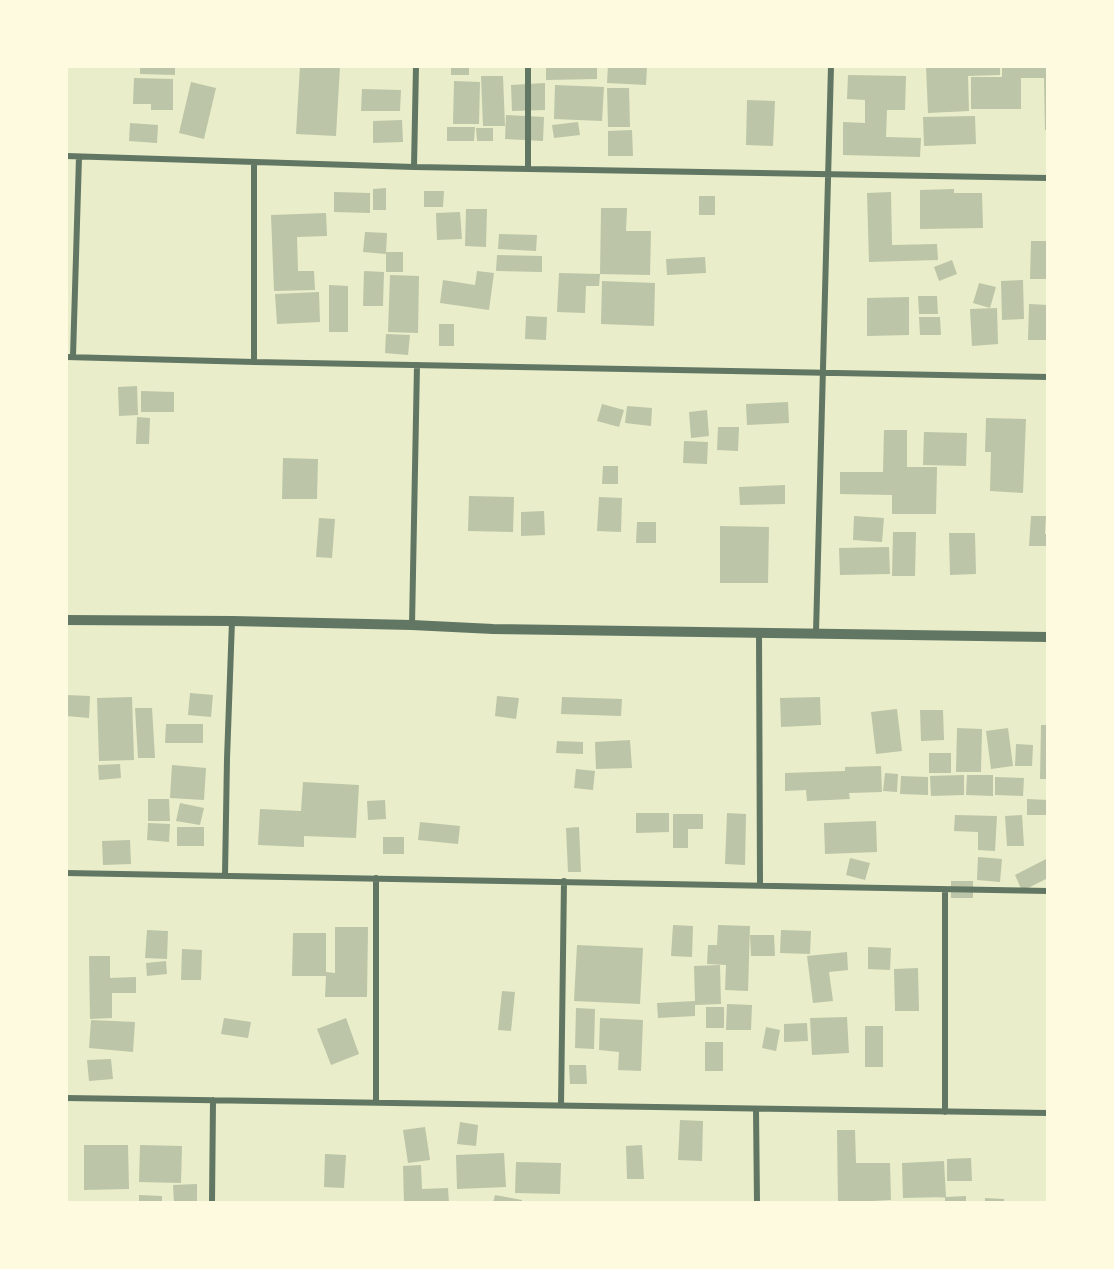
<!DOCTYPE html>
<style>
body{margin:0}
#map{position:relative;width:1114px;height:1269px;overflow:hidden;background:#e9edc9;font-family:Helvetica,sans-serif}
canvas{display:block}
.frame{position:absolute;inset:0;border:68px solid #fefae0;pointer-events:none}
</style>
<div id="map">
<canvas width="1114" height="1269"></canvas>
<div class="frame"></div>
</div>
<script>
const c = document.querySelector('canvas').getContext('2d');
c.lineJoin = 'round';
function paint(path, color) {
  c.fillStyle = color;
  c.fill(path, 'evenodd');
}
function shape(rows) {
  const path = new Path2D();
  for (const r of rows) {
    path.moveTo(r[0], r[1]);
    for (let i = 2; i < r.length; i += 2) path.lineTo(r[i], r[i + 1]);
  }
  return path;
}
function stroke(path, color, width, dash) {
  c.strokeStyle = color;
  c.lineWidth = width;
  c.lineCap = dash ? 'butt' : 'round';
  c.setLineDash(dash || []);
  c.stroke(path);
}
const building = shape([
 [140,66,175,66,175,75,140,74],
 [300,66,340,66,336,136,296,134],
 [451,66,469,66,469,75,451,75],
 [546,66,597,66,597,79,546,80],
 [608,66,647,66,646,85,607,83],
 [926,66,1000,66,1000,75,968,76,969,111,928,113],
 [1002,66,1048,66,1048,130,1045,130,1044,78,1021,78,1021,109,971,109,971,77,1002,77],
 [848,75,906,76,905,110,887,110,886,137,921,138,920,157,843,155,843,122,865,123,865,100,847,99],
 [481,76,503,76,505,126,483,126],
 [134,78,173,79,173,110,151,110,151,104,133,104],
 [454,81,480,82,479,124,453,124],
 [191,82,216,88,204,139,179,133],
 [545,83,545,110,512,111,511,85],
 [555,85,604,87,602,121,554,119],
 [607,88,629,88,630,127,608,127],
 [362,89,401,90,400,111,361,111],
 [747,100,775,101,773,146,746,145],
 [506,115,544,117,543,141,505,139],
 [975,116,976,144,924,146,923,117],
 [402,120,403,142,373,143,373,121],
 [578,122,580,135,554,138,552,125],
 [130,123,158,125,157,143,129,141],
 [447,127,475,127,474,141,447,141],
 [476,128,493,128,493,141,477,141],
 [632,130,633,156,608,156,608,131],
 [386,188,386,210,373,210,373,189],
 [954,189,954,193,982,193,983,228,920,229,920,190],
 [424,191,444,191,443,207,424,207],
 [334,192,370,193,370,213,334,212],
 [891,192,892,245,937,244,938,260,869,262,867,193],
 [699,196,715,196,715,215,699,215],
 [601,208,627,208,626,231,651,231,650,275,600,274],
 [466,209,487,209,486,247,465,246],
 [460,212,462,239,437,240,436,213],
 [326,213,327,236,297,237,298,271,314,271,315,290,274,291,271,215],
 [365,232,387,233,386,254,363,252],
 [499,234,537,235,536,251,498,249],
 [1031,241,1048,241,1048,279,1030,279],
 [386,252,403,252,403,272,386,272],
 [497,255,542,256,542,272,496,271],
 [705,257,706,273,667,275,666,259],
 [952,260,957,274,939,281,934,267],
 [364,271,384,272,383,306,363,306],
 [477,271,494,273,489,310,440,303,443,280,475,285],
 [559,273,600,274,599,286,586,286,585,313,557,312],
 [390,275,419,276,418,333,388,332],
 [1023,280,1024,319,1002,320,1001,281],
 [602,281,655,283,654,326,601,324],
 [979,283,996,287,990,308,973,303],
 [329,285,348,286,348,332,329,332],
 [319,292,320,322,277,324,275,294],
 [918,296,937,296,938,314,919,314],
 [909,297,909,335,867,336,867,298],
 [1029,304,1048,305,1048,340,1028,340],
 [997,308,998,344,972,346,970,309],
 [526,316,547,317,546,340,525,339],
 [919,317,940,317,941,335,920,335],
 [439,324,454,324,454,346,439,346],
 [386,334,410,335,408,355,385,353],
 [137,386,138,415,119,416,118,387],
 [141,391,174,392,174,412,141,412],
 [788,402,789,423,747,425,746,404],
 [602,404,624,410,619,427,597,421],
 [627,406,652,408,651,426,625,423],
 [707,410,709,436,691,438,689,412],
 [137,417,150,418,149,444,136,444],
 [986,418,1026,419,1023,493,990,491,991,452,985,452],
 [718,427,739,427,738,451,717,450],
 [884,430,907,430,907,467,937,467,936,514,892,514,892,495,840,494,840,472,883,472],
 [924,432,967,433,966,466,923,465],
 [684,441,708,442,707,464,683,463],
 [283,458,318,459,317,499,282,499],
 [603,466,618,466,618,484,602,484],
 [785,485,785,504,740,505,739,487],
 [469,496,514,497,513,532,468,531],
 [599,497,622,498,621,532,597,531],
 [544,511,545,535,521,536,521,512],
 [854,516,884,518,882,542,853,540],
 [1031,516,1046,516,1045,534,1048,534,1048,546,1029,546],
 [319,518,335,519,332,558,316,557],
 [637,522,656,522,656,543,636,543],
 [720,526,769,527,768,583,720,583],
 [893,532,916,532,915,576,892,576],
 [949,533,975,533,976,574,950,575],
 [889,547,890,574,840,575,839,548],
 [190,693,213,695,211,717,188,715],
 [66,695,90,696,89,718,66,716],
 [497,696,519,698,516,719,495,716],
 [132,697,134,760,99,761,97,698],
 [562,697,622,699,621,716,561,714],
 [820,697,821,725,781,727,780,698],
 [135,708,152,708,155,758,138,758],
 [897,709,902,751,876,754,871,712],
 [920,710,943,710,944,740,921,741],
 [166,724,203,724,203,743,165,743],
 [1041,725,1048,725,1048,779,1040,779],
 [957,728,982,729,981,772,956,772],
 [1008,728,1013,766,991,769,986,731],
 [630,740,632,768,596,769,595,742],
 [557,741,583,742,583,754,556,753],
 [1016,744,1033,745,1032,766,1015,766],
 [929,753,951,753,951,773,929,773],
 [120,764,121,778,99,780,98,765],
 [172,765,206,768,204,800,170,798],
 [881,766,882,792,849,793,850,799,807,801,806,790,785,791,785,773,845,771,845,767],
 [576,769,595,771,593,790,574,788],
 [885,773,898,774,897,792,883,791],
 [964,775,964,795,931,796,930,776],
 [967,775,993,775,993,796,966,795],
 [901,776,928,777,928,795,900,794],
 [995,777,1024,778,1023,796,995,795],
 [303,782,359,785,356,838,304,836,304,847,258,845,260,809,301,811],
 [148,799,169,799,170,821,148,821],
 [1027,799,1048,800,1048,815,1027,815],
 [385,800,386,819,368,820,367,801],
 [180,803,204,808,200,825,176,821],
 [636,813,669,813,669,832,636,833],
 [727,813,746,814,745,865,725,864],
 [673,814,703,814,703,829,688,829,688,848,673,848],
 [955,815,997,816,995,851,978,850,978,832,954,831],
 [1022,815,1024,846,1007,846,1005,816],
 [876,821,877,852,825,854,824,823],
 [420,822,460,826,458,844,418,840],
 [148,823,170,824,169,842,147,840],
 [177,827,204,827,204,846,177,846],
 [579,827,581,872,568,872,566,828],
 [383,837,404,837,404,854,383,854],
 [130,840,131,864,103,865,102,841],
 [978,857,1002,859,1000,882,977,880],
 [850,858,870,863,865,880,846,875],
 [1048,858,1048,878,1022,891,1015,875],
 [951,881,973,881,973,898,951,898],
 [673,925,693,926,692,957,671,956],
 [718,925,750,926,748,991,725,990,726,965,707,964,708,945,717,945],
 [335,927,368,927,367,997,325,997,326,976,292,976,293,933,326,933,326,972,335,973],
 [147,930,168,931,167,959,145,958],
 [781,930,811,931,810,954,780,953],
 [750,935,774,935,775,956,751,956],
 [577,945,643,948,640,1004,574,1001],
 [868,947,891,948,890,970,868,969],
 [182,949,202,950,201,980,181,980],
 [847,952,848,970,829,972,833,1001,813,1003,807,956],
 [89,956,110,956,110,978,136,977,136,993,112,993,112,1018,90,1019],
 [166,961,167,974,147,976,146,963],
 [720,965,721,1004,695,1005,695,1016,658,1018,657,1003,695,1001,694,966],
 [918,968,919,1011,895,1011,894,969],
 [502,991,515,992,511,1031,498,1030],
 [727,1004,752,1005,751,1030,726,1030],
 [706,1007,724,1007,724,1028,706,1028],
 [576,1008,595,1009,594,1049,575,1048],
 [847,1017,849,1053,812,1055,810,1018],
 [224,1018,251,1022,248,1038,221,1034],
 [346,1018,359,1054,331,1065,317,1029],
 [600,1018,643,1020,641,1071,618,1070,619,1052,599,1050],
 [91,1020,135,1022,133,1052,89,1048],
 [807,1023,808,1041,784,1042,784,1024],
 [865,1026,883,1026,883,1067,865,1067],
 [766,1027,780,1030,776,1051,762,1048],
 [705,1042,723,1042,723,1071,705,1071],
 [111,1059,113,1079,89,1081,87,1060],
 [569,1065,586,1065,587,1084,570,1084],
 [680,1120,703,1121,702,1161,678,1160],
 [460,1122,478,1125,476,1146,457,1144],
 [425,1127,430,1160,408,1163,403,1130],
 [837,1130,855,1130,856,1163,890,1163,891,1200,838,1203],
 [84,1145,128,1145,129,1189,84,1190],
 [140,1145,182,1146,181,1183,139,1182],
 [642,1145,644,1179,627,1179,626,1146],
 [504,1153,506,1187,457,1189,456,1155],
 [325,1154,346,1155,344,1188,324,1187],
 [971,1158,972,1181,947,1181,947,1159],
 [944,1161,946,1197,903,1198,902,1163],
 [516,1162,561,1163,560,1194,515,1193],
 [421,1165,422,1189,448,1188,449,1203,404,1203,403,1166],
 [197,1184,197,1203,174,1203,173,1185],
 [139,1195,162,1196,162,1203,139,1203],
 [495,1195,522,1200,522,1203,493,1203],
 [966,1196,966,1203,945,1203,945,1197],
 [985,1198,1004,1199,1004,1203,985,1203]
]);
const minor = shape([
 [66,156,414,167,1048,178],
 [254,163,254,362],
 [414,167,416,66],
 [528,169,528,66],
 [73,356,79,157],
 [66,357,254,362,1048,377],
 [412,625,417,365],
 [759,632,760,885],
 [816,632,831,66],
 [66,873,1048,891],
 [225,875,227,759,232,621],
 [376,878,376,1102],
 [945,890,945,1112],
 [66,1098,1048,1113],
 [561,1105,564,881],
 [756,1109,757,1203],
 [212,1203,213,1100]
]);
const tertiary = shape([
 [66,620,232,621,412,625,493,629,1048,637]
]);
paint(building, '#bcc5a7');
stroke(minor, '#617663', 6);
stroke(tertiary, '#617663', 10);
</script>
